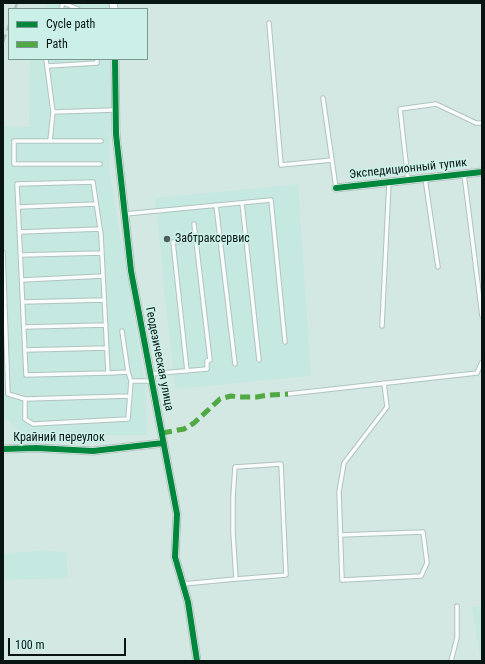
<!DOCTYPE html>
<meta charset="utf-8">
<style>
body{margin:0}
#map{position:relative;width:485px;height:664px;overflow:hidden;background:#d3e8e3;font-family:"Roboto Condensed",sans-serif}
canvas{display:block}
.frame{position:absolute;inset:0;border:4px solid #081513;pointer-events:none}
.legend{position:absolute;left:8px;top:8px;width:140px;height:52px;box-sizing:border-box;background:#cbf0e7;border:1px solid #7d9892;margin:0;padding:5px 7px;list-style:none;font-size:12px;color:#081513}
.legend li{display:flex;align-items:center;gap:8px;height:20px}
.legend b{width:20px;border:1px solid #7d9892}
.scale{position:absolute;left:8px;top:638px;width:118px;height:18px;box-sizing:border-box;border:2px solid #081513;border-top:0;padding-left:5px;font-size:12px;line-height:14px;white-space:nowrap;color:#081513;-webkit-text-stroke:3px #cbf0e7;paint-order:stroke}
</style>
<div id="map">
<canvas width="485" height="664"></canvas>
<div class="frame"></div>
<ul class="legend">
<li><b style="height:5px;background:#00873e"></b>Cycle path</li>
<li><b style="height:5px;background:#50a942"></b>Path</li>
</ul>
<div class="scale">100 m</div>
</div>
<script>
const c = document.querySelector('canvas').getContext('2d');
c.lineJoin = 'round';
function paint(path, color) {
  c.fillStyle = color;
  c.fill(path, 'evenodd');
}
function shape(rows) {
  const path = new Path2D();
  for (const r of rows) {
    path.moveTo(r[0], r[1]);
    for (let i = 2; i < r.length; i += 2) path.lineTo(r[i], r[i + 1]);
  }
  return path;
}
function stroke(path, color, width, dash) {
  c.strokeStyle = color;
  c.lineWidth = width;
  c.lineCap = dash ? 'butt' : 'round';
  c.setLineDash(dash || []);
  c.stroke(path);
}
function write(font, color, halo, rows, align = 'center') {
  c.font = font + ' "Roboto Condensed",sans-serif';
  c.lineWidth = 3.5;
  c.setLineDash([]);
  c.textBaseline = 'middle';
  c.strokeStyle = halo;
  c.fillStyle = color;
  for (const [text, x, y, turn = 0] of rows) {
    c.save();
    c.translate(x, y);
    c.rotate((+turn || 0) * Math.PI / 180);
    c.textAlign = isNaN(turn) ? turn : align;
    if (halo) c.strokeText(text, 0, 0);
    c.fillText(text, 0, 0);
    c.restore();
  }
}
const built = shape([
 [47,3,111,3,111,9,45,9],
 [30,59,111,59,111,111,109,168,145,382,147,435,25,436,3,416,3,127,29,127],
 [298,184,311,376,175,389,155,198],
 [44,551,66,552,68,578,3,580,3,553],
 [482,606,482,661,481,661,472,607]
]);
const lane = shape([
 [61,9,63,3,78,9],
 [269,23,281,165,332,160],
 [46,59,53,112,115,110],
 [48,66,97,63,97,59],
 [323,98,336,188],
 [50,141,53,112],
 [100,164,14,164,14,141,101,141],
 [464,174,482,316],
 [425,178,438,267],
 [408,180,400,109,436,104,476,123,482,123],
 [242,203,259,360],
 [216,205,235,364],
 [19,207,96,204],
 [125,214,271,200,285,342],
 [20,232,100,229],
 [3,252,8,394,25,399,25,419,33,424,128,419,131,381],
 [21,255,102,253],
 [22,280,103,276],
 [23,302,104,300],
 [382,326,389,182],
 [24,327,106,325],
 [122,331,128,372],
 [25,350,107,348],
 [187,371,173,242,195,240],
 [108,373,101,235,93,182,17,184,26,375,108,373,128,372,131,381,152,381],
 [150,374,207,369,207,361,210,360,194,224],
 [288,394,477,373,482,362],
 [25,399,129,396],
 [340,535,423,532,427,563,421,576,342,580,339,492,344,463,387,407,384,383],
 [183,584,236,579,286,575,281,464,235,467,233,497,233,533,236,579],
 [451,661,457,638,457,606]
]);
const street = shape([
 [113,3,114,9],
 [115,59,116,134,131,271,177,514,175,557,188,602,197,661],
 [336,188,482,172],
 [3,449,36,448,93,451,163,443]
]);
const rail = shape([
 [15,9,17,3],
 [3,42,9,25]
]);
const quiet = shape([
 [162,433,184,429,194,423,220,399,231,396,242,397,257,397,268,395,288,394]
]);
const cycleway = shape([
 [115,59,116,134,131,271,177,514,175,557,188,602,197,661],
 [336,188,482,172],
 [3,449,36,448,93,451,163,443]
]);
const markers = [
 [167,239,4,"#4f5f5c"]
];
const streetNames = [
 ["Экспедиционный тупик",408,169,-6],
 ["Геодезическая улица",159,359,79],
 ["Крайний переулок",59,438]
];
const poiNames = [
 ["Забтраксервис",175,239]
];
paint(built, '#c5e8e0');
stroke(lane, '#b2c3bf', 5.5);
stroke(street, '#b2c3bf', 9);
stroke(lane, '#f8fcfb', 3.5);
stroke(street, '#f8fcfb', 7);
stroke(rail, '#b8bdbc', 2.5, [8, 4]);
stroke(quiet, '#50a942', 5, [10, 5]);
stroke(cycleway, '#00873e', 6);
for (const [x, y, r, color] of markers) {
  const dot = new Path2D();
  dot.arc(x, y, r, 0, 2 * Math.PI);
  c.fillStyle = color;
  c.fill(dot);
  stroke(dot, '#cbf0e7', 1.5);
}
write('12px', '#081513', '#cbf0e7', streetNames);
write('12px', '#081513', '#cbf0e7', poiNames, 'left');
</script>
